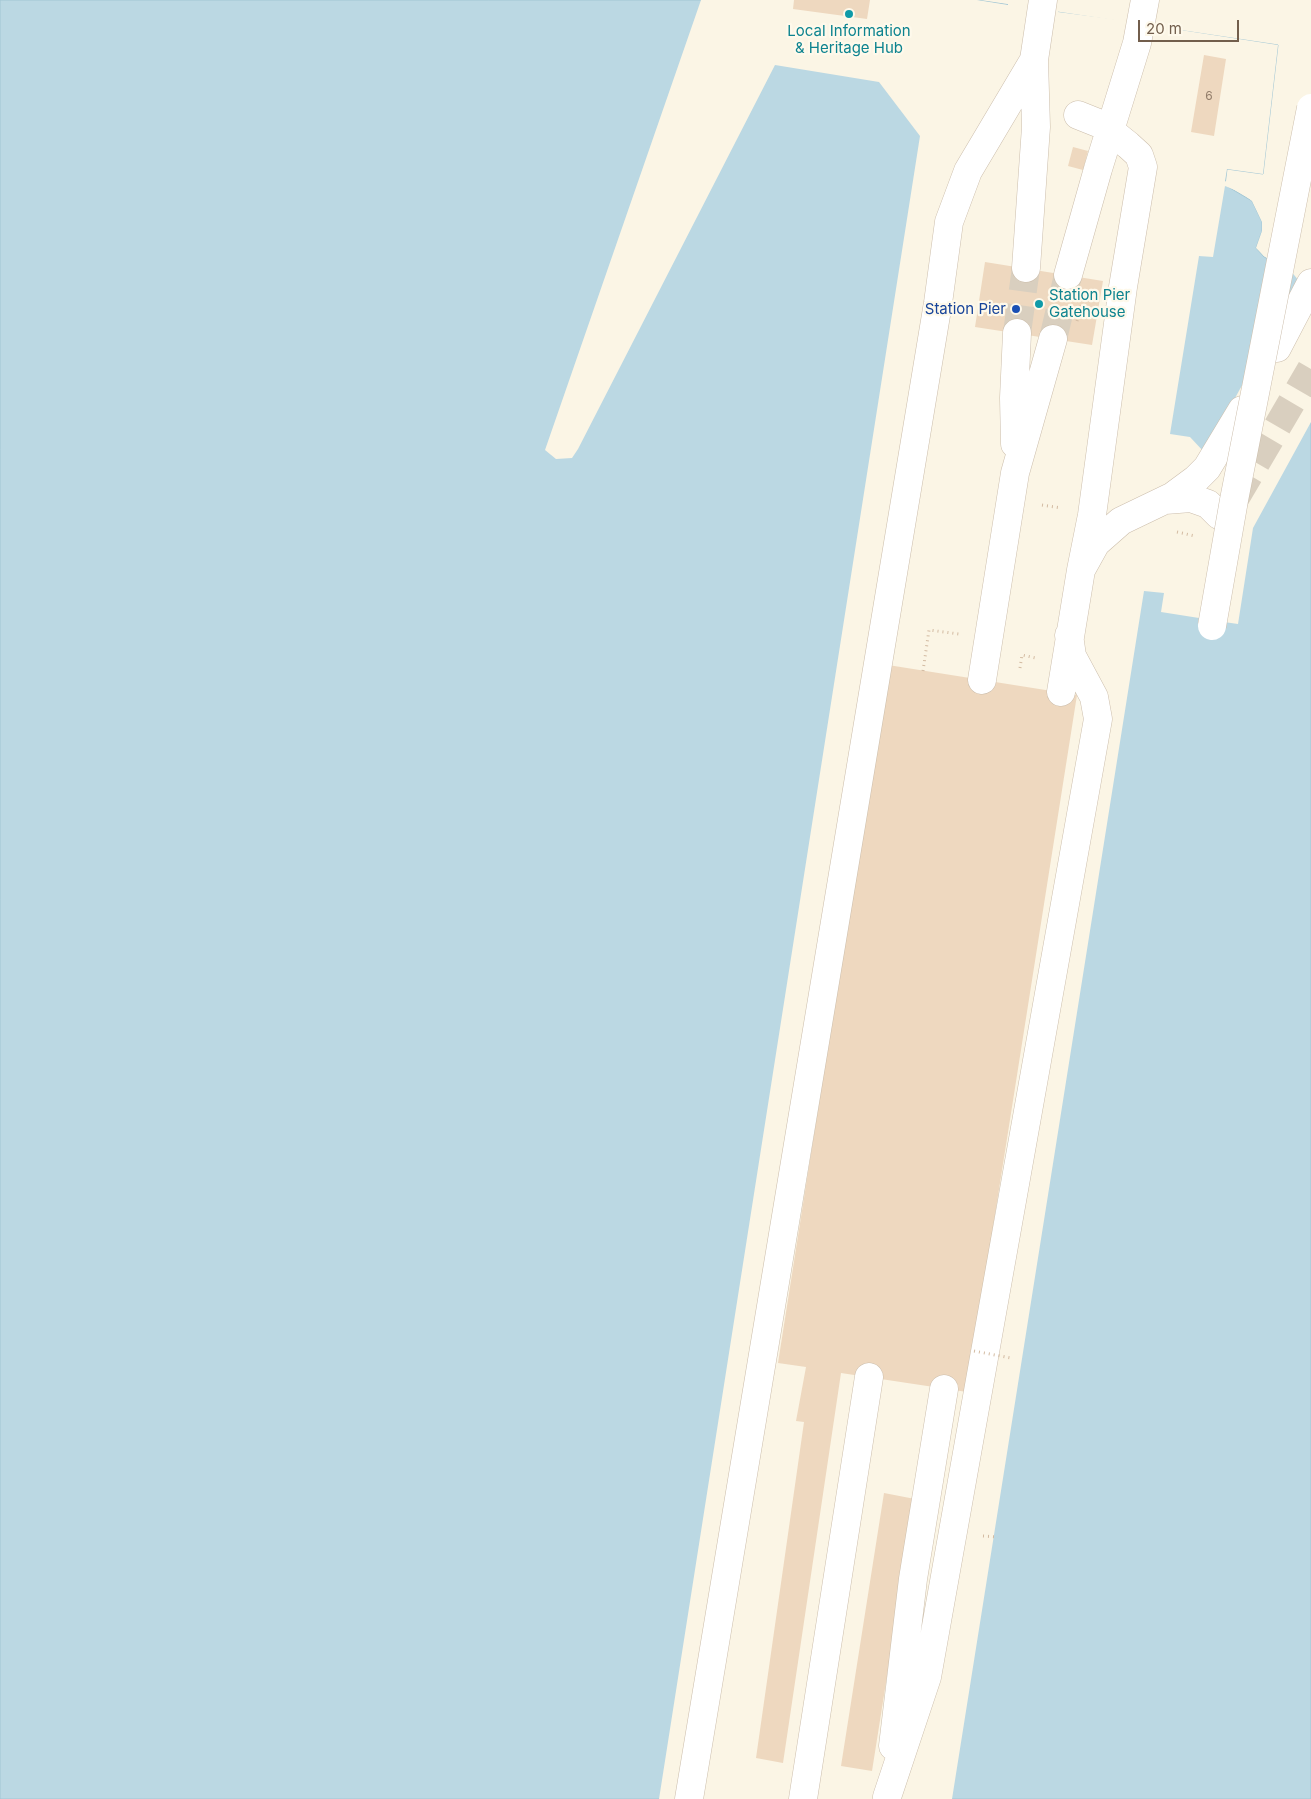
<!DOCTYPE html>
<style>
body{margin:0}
#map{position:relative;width:1311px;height:1799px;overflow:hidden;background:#fbf5e5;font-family:Inter,sans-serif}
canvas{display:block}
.scale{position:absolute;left:1138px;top:20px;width:101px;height:22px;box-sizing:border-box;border:2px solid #725e4c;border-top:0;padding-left:6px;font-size:15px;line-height:18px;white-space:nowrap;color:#725e4c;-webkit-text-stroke:4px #fef9eb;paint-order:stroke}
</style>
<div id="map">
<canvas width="1311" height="1799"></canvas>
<div class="scale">20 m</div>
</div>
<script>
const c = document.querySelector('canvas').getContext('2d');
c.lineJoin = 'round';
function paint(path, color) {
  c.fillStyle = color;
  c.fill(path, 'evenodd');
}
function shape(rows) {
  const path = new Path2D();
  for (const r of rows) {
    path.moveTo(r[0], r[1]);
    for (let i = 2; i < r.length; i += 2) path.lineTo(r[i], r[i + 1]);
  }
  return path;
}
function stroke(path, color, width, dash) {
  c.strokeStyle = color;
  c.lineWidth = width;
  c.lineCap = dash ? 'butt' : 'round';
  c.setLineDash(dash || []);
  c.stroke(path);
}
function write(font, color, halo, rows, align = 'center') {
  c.font = font + ' Inter,sans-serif';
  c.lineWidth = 4.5;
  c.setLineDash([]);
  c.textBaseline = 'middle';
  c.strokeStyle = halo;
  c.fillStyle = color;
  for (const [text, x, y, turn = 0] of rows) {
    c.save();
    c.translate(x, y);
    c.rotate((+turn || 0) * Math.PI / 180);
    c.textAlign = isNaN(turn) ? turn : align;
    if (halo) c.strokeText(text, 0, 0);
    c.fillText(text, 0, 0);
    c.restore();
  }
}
const water = shape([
 [0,0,977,0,1278,45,1263,174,1227,169,1225,185,1252,201,1262,222,1262,231,1256,248,1264,257,1284,266,1297,276,1311,308,1311,1799,0,1799,0,0]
]);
const pier = shape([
 [701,0,977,0,1008,5,1008,2,1058,9,1058,12,1174,27,1174,29,1278,45,1263,174,1227,169,1225,181,1254,199,1265,221,1265,231,1259,248,1265,255,1285,264,1299,275,1311,301,1311,422,1253,528,1238,624,1224,622,1212,626,1198,624,1199,618,1161,612,1164,593,1144,591,952,1799,659,1799,920,136,879,82,775,65,578,449,572,458,556,459,545,450],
 [1225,186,1242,193,1252,201,1262,222,1262,231,1256,248,1269,260,1246,378,1205,453,1190,437,1170,434,1199,256,1213,257],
 [1290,270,1299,281,1281,313]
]);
const building = shape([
 [794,0,870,0,867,19,793,9],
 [1204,55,1226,59,1214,136,1191,132],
 [1073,147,1088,151,1083,170,1068,166],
 [985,262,1103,281,1092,345,975,327],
 [888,665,1077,695,967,1392,841,1373,783,1763,756,1758,804,1422,796,1421,806,1367,778,1363],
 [884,1493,915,1499,872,1771,841,1766]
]);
const minorTunnel = shape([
 [1017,333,1026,268],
 [1053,339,1068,275],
 [1235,499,1311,369]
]);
const path = shape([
 [1077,321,1082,303],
 [1042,505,1061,508],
 [1177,532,1195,536],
 [1020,668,1022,655,1036,658],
 [923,671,929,630,959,634],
 [983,1536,998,1537]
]);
const minor = shape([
 [1078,115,1103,125,1128,145,1139,155,1143,167,1123,287,1092,515,1081,570],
 [1026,268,1036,127,1034,60,1043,0],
 [1068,275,1098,169,1137,43,1145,0],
 [1277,348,1311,283],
 [1015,444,1014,398,1017,333],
 [1165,500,1191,498,1208,504,1219,515],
 [982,680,1015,473,1053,339],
 [1061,692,1081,570,1096,543,1121,521,1173,496,1196,479,1207,468,1242,410],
 [893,1746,913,1579,944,1389],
 [887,1797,927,1677,1098,719,1094,697,1072,656,1069,635],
 [689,1799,938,303,949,222,968,171,1034,60],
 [803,1799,869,1377]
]);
const pathBridge = shape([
 [974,1351,1011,1358]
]);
const minorBridge = shape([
 [1212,626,1234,500,1311,108]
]);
const markers = [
 [849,14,5,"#0f9aa8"],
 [1039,304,5,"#0f9aa8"],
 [1016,309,5,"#1a4fb4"]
];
const numberNames = [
 ["6",1209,96]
];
const cultureNames = [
 ["Local Information",849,31],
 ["& Heritage Hub",849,48],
 ["Station Pier",1049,295,"left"],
 ["Gatehouse",1049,312,"left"]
];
const transitNames = [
 ["Station Pier",1006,309]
];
paint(water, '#bbd8e3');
stroke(water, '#a2c6d4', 1);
paint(pier, '#fbf5e5');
paint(building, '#eed8bf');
stroke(minorTunnel, '#d9cfbf', 28, [28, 14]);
stroke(minor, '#ccbeac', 29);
stroke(path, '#d3bba2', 3, [1, 4]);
stroke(minor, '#fff', 28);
stroke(minorBridge, '#ccbeac', 29, []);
stroke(pathBridge, '#d3bba2', 3, [1, 4]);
stroke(minorBridge, '#fff', 28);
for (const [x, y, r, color] of markers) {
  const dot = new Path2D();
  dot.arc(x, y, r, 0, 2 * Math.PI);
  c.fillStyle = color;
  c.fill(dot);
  stroke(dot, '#fef9eb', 2);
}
write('12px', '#917c69', null, numberNames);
write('15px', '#0d838f', '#fef9eb', cultureNames);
write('15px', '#164399', '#fef9eb', transitNames, 'right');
</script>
